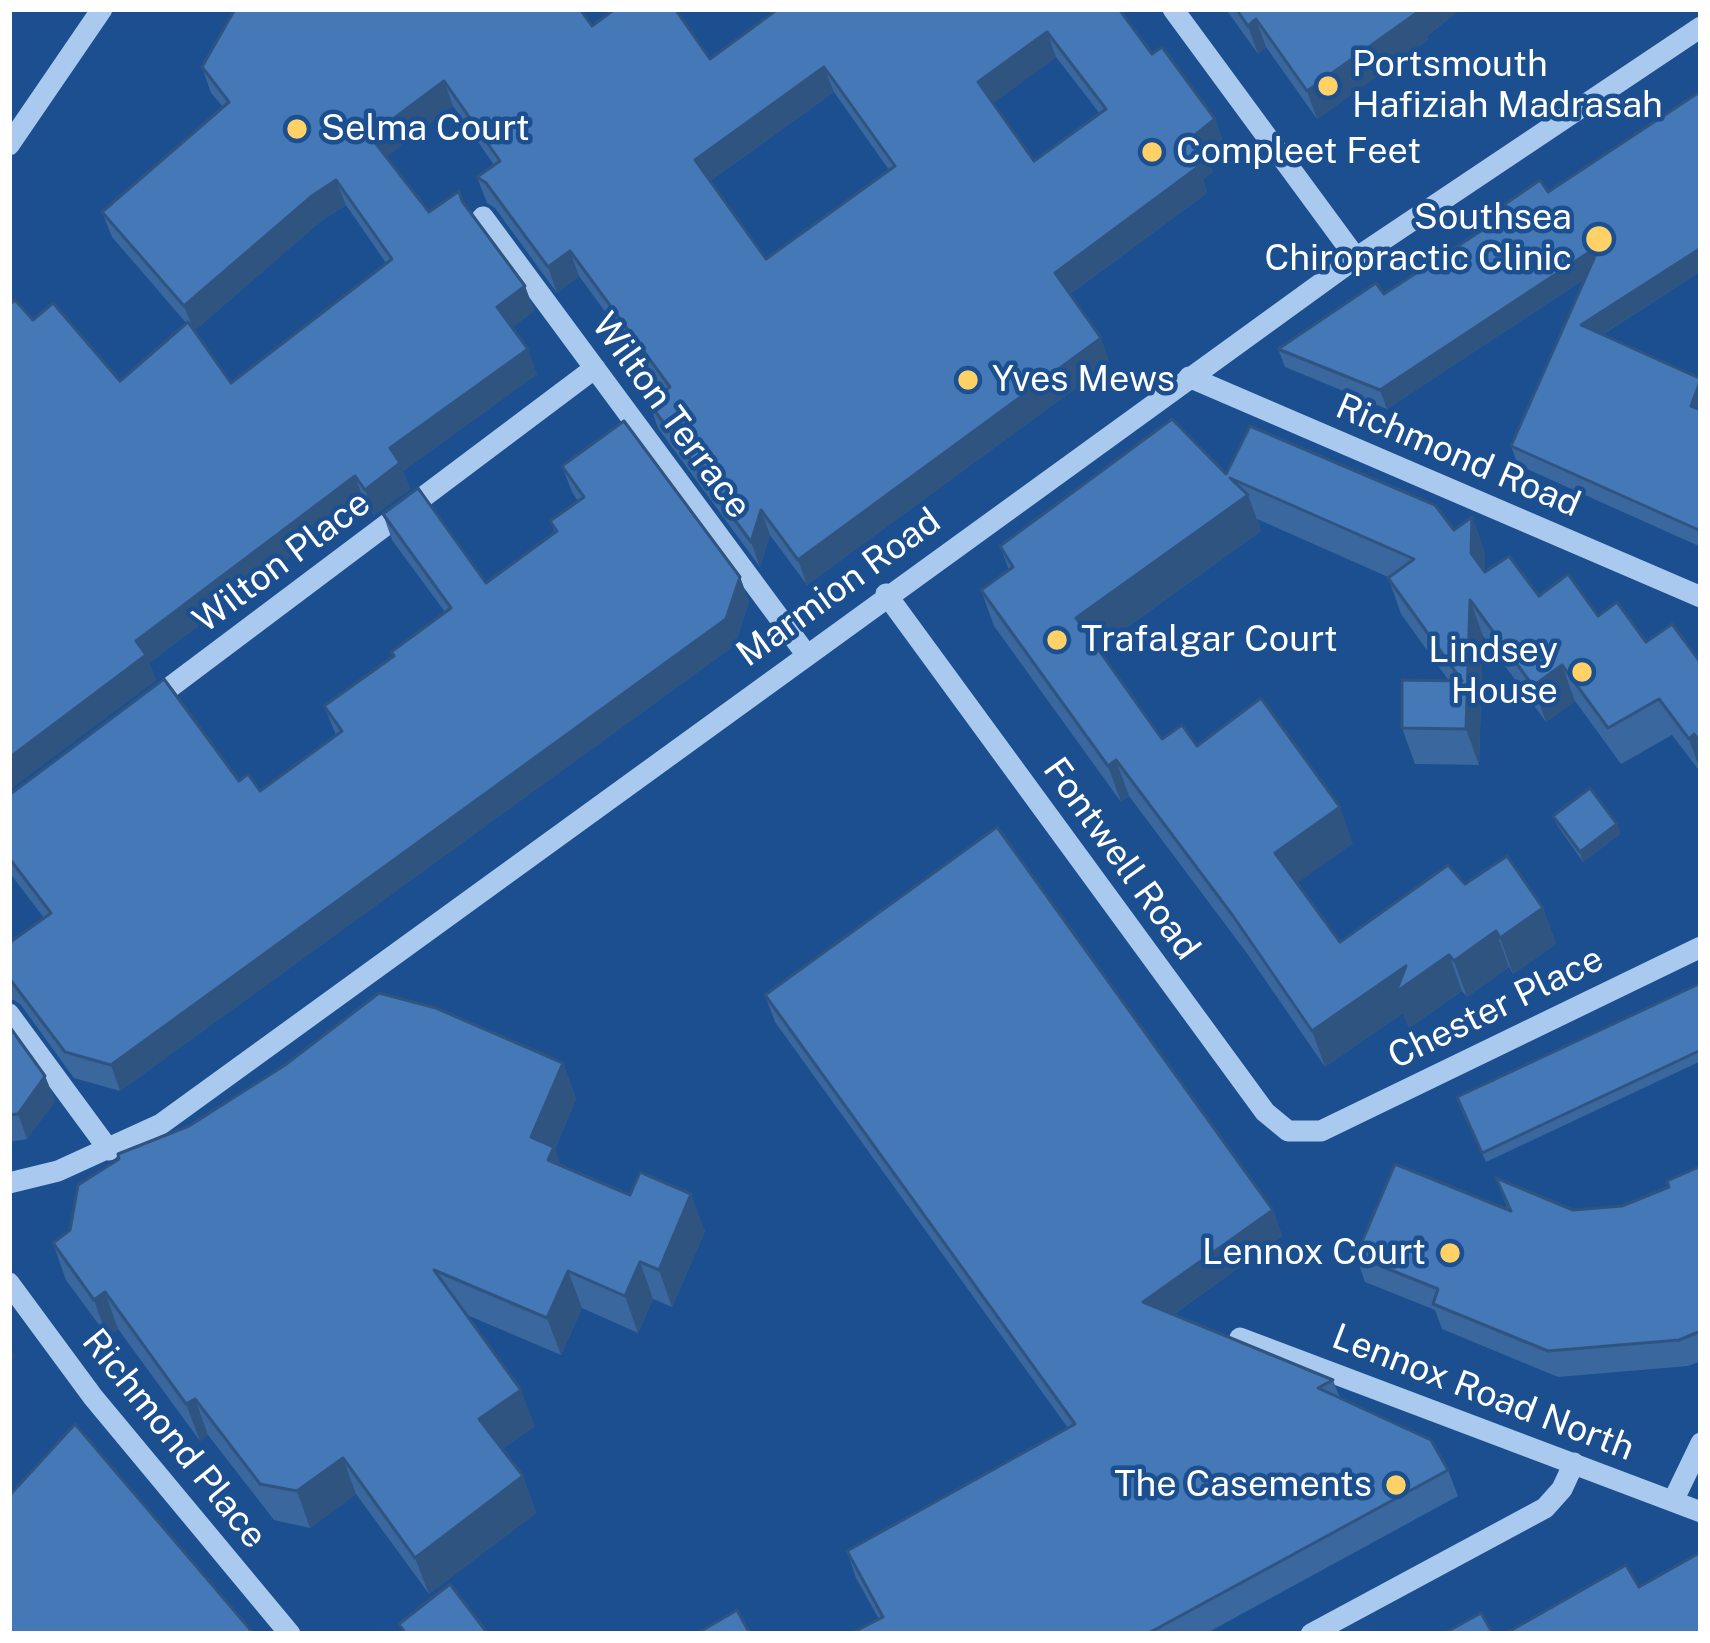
<!DOCTYPE html>
<style>
body{margin:0}
#map{position:relative;width:1710px;height:1643px;overflow:hidden;background:#1b4f8f;font-family:"Public Sans",sans-serif}
canvas{display:block}
.frame{position:absolute;inset:0;border:12px solid #fff;pointer-events:none}
</style>
<div id="map">
<canvas width="1710" height="1643"></canvas>
<div class="frame"></div>
</div>
<script>
const c = document.querySelector('canvas').getContext('2d');
c.lineJoin = 'round';
function shape(rows) {
  const path = new Path2D();
  for (const r of rows) {
    path.moveTo(r[0], r[1]);
    for (let i = 2; i < r.length; i += 2) path.lineTo(r[i], r[i + 1]);
  }
  return path;
}
function stroke(path, color, width, dash) {
  c.strokeStyle = color;
  c.lineWidth = width;
  c.lineCap = dash ? 'butt' : 'round';
  c.setLineDash(dash || []);
  c.stroke(path);
}
function paint(path, color) {
  c.fillStyle = color;
  c.fill(path, 'evenodd');
}
function write(font, color, halo, rows, align = 'center') {
  c.font = font + ' "Public Sans",sans-serif';
  c.lineWidth = 9;
  c.setLineDash([]);
  c.textBaseline = 'middle';
  c.strokeStyle = halo;
  c.fillStyle = color;
  for (const [text, x, y, turn = 0] of rows) {
    c.save();
    c.translate(x, y);
    c.rotate((+turn || 0) * Math.PI / 180);
    c.textAlign = isNaN(turn) ? turn : align;
    if (halo) c.strokeText(text, 0, 0);
    c.fillText(text, 0, 0);
    c.restore();
  }
}
const minor = shape([
 [1173,9,1356,258],
 [9,145,102,9],
 [483,217,806,654],
 [1189,377,1701,597],
 [886,594,1265,1112,1288,1131,1321,1131,1701,947],
 [149,703,595,368],
 [9,1014,109,1150],
 [9,1183,58,1171,161,1124,1356,258,1701,27],
 [9,1283,93,1397,290,1634],
 [1240,1338,1701,1512],
 [1673,1501,1701,1443],
 [1311,1634,1545,1508,1562,1489,1574,1463]
]);
const wall = shape([
 [1119,9,1152,54,1215,119,1224,145,1207,158,1213,172,1203,179,1207,193,1070,294,1110,363,807,585,770,535,760,567,658,428,649,403,664,392,579,276,557,293,495,208,487,203,477,177,494,165,453,106,386,157,429,212,459,191,464,203,525,286,534,311,512,327,537,374,403,471,410,489,374,515,364,501,149,663,156,680,9,790,9,305,120,381,187,324,112,237,102,212,223,107,211,93,202,67,592,26,710,59],
 [1056,57,1100,114,1034,161,993,103],
 [834,92,889,170,766,259,710,181],
 [346,205,386,263,231,383,194,331,321,221],
 [1226,9,1461,9,1427,36,1428,40,1317,119,1266,47,1258,54],
 [1701,91,1701,271,1602,335,1701,379,1701,547,1518,465,1511,446,1586,278,1387,409,1285,367,1278,349,1384,294,1508,213,1505,204,1548,192],
 [562,466,740,577,749,602,735,645,120,1091,74,1078,21,1005,14,1000,9,1000,9,943,44,918,9,872,9,795,239,781,260,791,336,735,324,706,393,657,391,652,445,612,392,540,383,514,486,583,555,533,550,521,578,501,572,492],
 [1226,474,1454,530,1472,517,1485,553,1484,571,1539,596,1598,616,1646,642,1701,663,1701,773,1672,735,1621,764,1575,701,1546,722,1483,636,1479,765,1415,764,1402,728,1449,681,1401,614,1388,577,1257,519,1261,531,1098,648,1162,739,1197,746,1353,843,1297,883,1340,942,1465,884,1543,908,1556,944,1513,974,1509,967,1467,997,1462,991,1409,1028,1403,1013,1325,1067,1246,952,1129,796,1121,802,994,626,981,590,1009,570,1000,546],
 [1553,816,1617,824,1620,834,1583,862,1557,825],
 [1701,983,1701,1061,1486,1162,1460,1107],
 [765,995,1273,1210,1282,1236,1173,1315,1333,1380,1340,1398,1448,1470,1458,1496,1205,1634,850,1634,879,1619,856,1578,847,1551,1068,1428,775,1022],
 [9,1026,45,1076,55,1101,27,1139,9,1142],
 [563,1063,576,1099,555,1149,560,1165,705,1231,672,1307,653,1299,638,1333,582,1308,561,1355,467,1315,535,1426,502,1449,523,1476,536,1513,429,1594,356,1494,310,1528,274,1520,208,1435,200,1441,118,1329,107,1336,66,1280,53,1243],
 [1701,1166,1701,1361,1688,1366,1558,1377,1442,1329,1435,1310,1365,1282,1356,1256,1508,1210,1496,1178,1573,1210,1622,1206,1669,1187]
]);
const shadedWall = shape([
 [1416,9,1461,9,1427,36,1428,40,1317,119,1307,91],
 [1256,19,1266,47,1258,54,1248,26],
 [1047,32,1056,57,987,108,978,82],
 [824,67,834,92,704,185,695,160],
 [444,81,453,106,380,162,370,136],
 [1215,119,1224,145,1207,158,1213,172,1203,179,1207,193,1064,298,1055,273,1190,156,1195,135],
 [336,180,346,205,321,221,194,331,184,306,312,196],
 [1600,245,1607,264,1387,409,1380,390],
 [1701,248,1701,271,1587,344,1581,325],
 [570,251,579,276,557,293,548,267],
 [525,286,534,311,507,332,497,307],
 [1101,338,1110,363,807,585,798,560],
 [528,349,537,374,403,471,410,489,374,515,365,490,390,448],
 [1701,382,1701,416,1691,406],
 [355,476,364,501,149,663,156,680,9,790,9,758,136,641],
 [1248,495,1261,531,1089,654,1076,618],
 [761,510,770,535,760,567,751,542],
 [1472,517,1485,553,1484,589,1471,553],
 [740,577,749,602,735,645,120,1091,111,1065],
 [1470,600,1483,636,1479,765,1466,729],
 [1562,665,1575,701,1546,722,1533,686],
 [1694,734,1701,752,1701,772,1689,739],
 [1116,760,1129,796,1121,802,1108,766],
 [1340,807,1353,843,1289,889,1275,853],
 [1617,824,1620,834,1583,862,1580,852],
 [1543,908,1556,944,1513,974,1500,938],
 [1496,931,1509,967,1467,997,1454,961],
 [1449,955,1462,991,1409,1028,1403,1013,1325,1067,1312,1031,1406,966],
 [563,1063,576,1099,555,1149,567,1183,531,1137],
 [45,1076,55,1101,27,1139,18,1114],
 [691,1194,705,1231,672,1307,659,1270],
 [1273,1210,1282,1236,1153,1329,1143,1302],
 [640,1262,653,1299,638,1333,625,1296],
 [568,1271,582,1308,561,1355,547,1318],
 [105,1292,118,1329,107,1336,94,1300],
 [9,1341,15,1357,9,1361],
 [521,1390,535,1426,493,1456,479,1419],
 [195,1399,208,1435,200,1441,186,1404],
 [343,1458,356,1494,310,1528,297,1491],
 [523,1476,536,1513,429,1594,415,1558]
]);
const building = shape([
 [235,9,580,9,592,26,615,9,675,9,710,59,778,9,1119,9,1152,54,1162,47,1215,119,1195,135,1203,147,1190,156,1198,167,1055,273,1101,338,798,560,761,510,751,542,649,403,670,387,570,251,548,267,486,183,477,177,500,161,444,81,370,136,429,212,459,191,462,201,525,286,497,307,528,349,390,448,400,463,365,490,355,476,136,641,146,655,9,758,9,305,15,300,33,320,53,303,120,381,188,322,231,383,392,259,336,180,312,196,184,306,102,212,229,102,202,67,235,9],
 [1047,32,1106,109,1034,161,978,82,1047,32],
 [824,67,895,166,766,259,695,160,824,67],
 [1236,9,1416,9,1418,12,1307,91,1256,19,1248,26,1236,9],
 [1701,91,1701,248,1581,325,1701,379,1691,406,1701,410,1701,531,1511,446,1600,245,1380,390,1278,349,1376,283,1384,294,1510,212,1505,204,1540,180,1548,192,1701,91],
 [1172,419,1226,474,1250,426,1435,505,1454,530,1472,517,1471,553,1485,572,1509,556,1539,596,1568,574,1598,616,1617,602,1646,642,1672,624,1701,663,1701,743,1694,734,1689,739,1659,699,1608,728,1562,665,1533,686,1470,600,1466,729,1402,728,1402,680,1462,681,1388,578,1414,559,1230,478,1248,495,1076,618,1162,739,1182,725,1197,746,1261,698,1340,807,1275,853,1340,942,1448,865,1465,884,1507,856,1543,908,1500,938,1496,931,1454,961,1449,955,1396,992,1406,966,1312,1031,1233,916,1116,760,1108,766,981,590,1013,567,1000,546,1172,419],
 [624,421,740,577,726,619,111,1065,65,1052,9,978,9,943,51,913,9,858,9,795,164,679,239,781,248,774,260,791,342,731,324,706,394,656,391,652,451,608,383,514,418,488,486,583,557,531,550,521,584,497,562,466,624,421],
 [1590,788,1617,824,1580,852,1553,816,1590,788],
 [997,827,1273,1210,1143,1302,1333,1380,1318,1388,1431,1440,1448,1470,1147,1634,850,1634,883,1617,847,1551,1075,1424,765,995,997,827],
 [1701,983,1701,1050,1482,1153,1457,1097,1701,983],
 [379,993,436,1008,563,1063,531,1137,554,1147,548,1160,630,1195,640,1172,691,1194,659,1270,640,1262,625,1296,568,1271,547,1318,434,1270,521,1390,479,1419,523,1476,415,1558,343,1458,297,1491,260,1484,195,1399,186,1404,105,1292,94,1300,53,1243,70,1230,78,1185,119,1159,118,1154,189,1126,285,1065,379,993],
 [9,1026,45,1076,18,1114,9,1115,9,1026],
 [1395,1164,1511,1211,1496,1178,1573,1210,1622,1206,1669,1187,1667,1181,1701,1166,1701,1331,1679,1340,1548,1351,1433,1304,1438,1289,1356,1256,1395,1164],
 [75,1424,254,1634,9,1634,9,1496,75,1424],
 [1701,1552,1701,1634,1500,1634,1510,1631,1626,1565,1639,1587,1701,1552],
 [450,1584,488,1634,406,1634,399,1624,450,1584],
 [737,1610,750,1634,696,1634,737,1610],
 [1481,1613,1493,1634,1443,1634,1481,1613]
]);
const markers = [
 [1328,86,12,"#ffd166"],
 [297,129,12,"#ffd166"],
 [1152,152,12,"#ffd166"],
 [1599,239,15,"#ffd166"],
 [968,380,12,"#ffd166"],
 [1057,640,12,"#ffd166"],
 [1582,672,12,"#ffd166"],
 [1450,1253,12,"#ffd166"],
 [1396,1485,12,"#ffd166"]
];
const poiNames = [
 ["Portsmouth",1352,65],
 ["Hafiziah Madrasah",1352,106],
 ["Selma Court",321,129],
 ["Compleet Feet",1176,152],
 ["Southsea",1572,218,"right"],
 ["Chiropractic Clinic",1572,259,"right"],
 ["Yves Mews",992,380],
 ["Trafalgar Court",1081,640],
 ["Lindsey",1558,651,"right"],
 ["House",1558,692,"right"],
 ["Lennox Court",1426,1253,"right"],
 ["The Casements",1372,1485,"right"]
];
const streetNames = [
 ["Wilton Terrace",671,416,54],
 ["Richmond Road",1458,456,23],
 ["Wilton Place",282,562,-37],
 ["Marmion Road",839,588,-36],
 ["Fontwell Road",1121,859,54],
 ["Chester Place",1496,1008,-26],
 ["Lennox Road North",1483,1393,21],
 ["Richmond Place",174,1439,51]
];
stroke(minor, '#a9c9ee', 21);
paint(wall, '#3a679d');
paint(shadedWall, '#305480');
paint(building, '#4478b7');
stroke(building, '#305480', 3);
for (const [x, y, r, color] of markers) {
  const dot = new Path2D();
  dot.arc(x, y, r, 0, 2 * Math.PI);
  c.fillStyle = color;
  c.fill(dot);
  stroke(dot, '#1b4f8f', 4.5);
}
write('36px', '#fff', '#1b4f8f', poiNames, 'left');
write('36px', '#fff', '#1b4f8f', streetNames);
</script>
